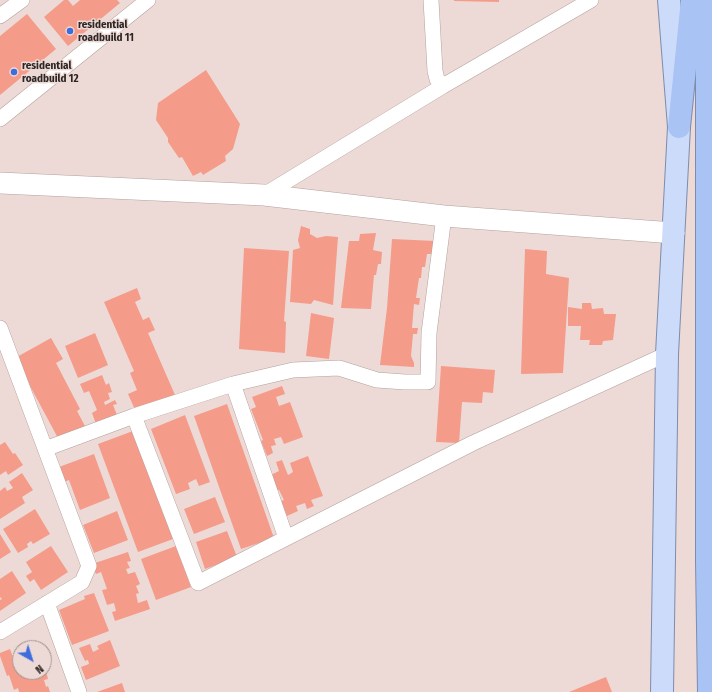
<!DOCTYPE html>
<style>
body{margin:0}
#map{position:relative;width:712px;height:692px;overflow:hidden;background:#eddad6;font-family:"Fira Sans Condensed",sans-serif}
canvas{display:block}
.north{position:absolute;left:12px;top:640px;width:40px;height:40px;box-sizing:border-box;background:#eddad6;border:1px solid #a0928f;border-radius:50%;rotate:141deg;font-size:11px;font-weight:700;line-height:16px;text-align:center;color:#2d2624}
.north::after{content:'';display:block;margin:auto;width:14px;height:18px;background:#3d6cdd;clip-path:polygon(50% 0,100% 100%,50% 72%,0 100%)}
</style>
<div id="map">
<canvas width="712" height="692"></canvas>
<div class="north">N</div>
</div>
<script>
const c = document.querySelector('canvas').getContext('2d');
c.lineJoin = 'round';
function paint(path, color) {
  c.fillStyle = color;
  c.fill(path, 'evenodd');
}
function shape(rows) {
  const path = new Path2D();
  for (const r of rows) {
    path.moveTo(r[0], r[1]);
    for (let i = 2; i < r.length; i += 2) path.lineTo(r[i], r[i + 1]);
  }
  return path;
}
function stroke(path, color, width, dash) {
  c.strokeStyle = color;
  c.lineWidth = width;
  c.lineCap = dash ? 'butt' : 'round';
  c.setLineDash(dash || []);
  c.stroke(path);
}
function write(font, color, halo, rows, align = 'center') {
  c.font = font + ' "Fira Sans Condensed",sans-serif';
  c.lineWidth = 3;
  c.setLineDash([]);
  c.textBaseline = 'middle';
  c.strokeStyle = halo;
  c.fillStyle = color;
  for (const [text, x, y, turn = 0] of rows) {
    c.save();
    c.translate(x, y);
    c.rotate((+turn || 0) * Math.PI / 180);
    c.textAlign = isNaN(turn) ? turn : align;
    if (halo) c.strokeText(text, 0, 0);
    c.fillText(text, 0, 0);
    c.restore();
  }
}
const building = shape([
 [64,0,68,0,73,6,80,0,117,0,120,3,68,46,44,17],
 [454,0,499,0,499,2,454,1],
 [27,14,56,49,0,95,0,36],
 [206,70,240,124,233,149,225,156,226,161,203,175,201,172,193,176,182,157,179,158,168,142,168,138,156,120,158,103],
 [301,226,310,229,310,234,317,238,326,236,338,237,333,305,314,300,311,304,290,302,293,250,300,248,298,240],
 [376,233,373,250,382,252,381,264,378,264,376,275,374,275,371,309,341,308,349,241,359,241,360,234],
 [392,239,435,241,435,254,427,254,425,267,422,267,421,278,419,278,416,298,420,298,419,305,414,304,412,328,418,328,417,334,413,334,411,356,414,363,414,367,380,365,387,308],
 [244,248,289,251,284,321,286,322,285,353,239,349],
 [525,249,547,251,546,274,569,278,563,373,521,374],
 [137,288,141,299,135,302,143,320,149,317,155,330,148,333,175,395,136,412,128,394,137,390,130,373,134,371,104,302],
 [582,303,591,303,592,309,603,308,604,314,616,314,613,340,603,341,602,345,589,345,590,340,580,340,581,326,568,326,568,307,582,309],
 [311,313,334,318,329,359,306,356],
 [95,333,108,365,78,378,65,346],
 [51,338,63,359,56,363,80,409,77,411,85,426,59,440,15,358],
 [441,366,495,370,493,393,483,392,482,403,462,402,459,443,436,442],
 [102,375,106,385,109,383,112,392,108,393,110,399,104,402,105,405,115,400,117,404,113,405,117,415,96,424,92,413,97,410,89,391,84,393,80,384],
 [282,386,285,394,276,397,279,406,290,402,303,437,284,444,281,437,274,439,276,445,271,446,273,453,267,456,261,441,263,440,251,409,256,407,252,397],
 [227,404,274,538,241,549,194,416],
 [185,415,210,482,199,486,196,479,188,483,190,489,176,494,151,429],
 [133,431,173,539,138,552,98,444],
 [5,442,13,454,15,453,23,465,8,475,6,471,0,475,0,445],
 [94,454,110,498,80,510,69,480,64,482,59,467],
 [308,456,323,496,311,500,314,506,307,509,305,503,296,506,298,511,287,516,281,501,284,500,279,490,277,490,271,475,279,471,276,462,282,460,288,475,293,472,290,463],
 [22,473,33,490,22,497,25,503,0,519,0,491,5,487,7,491,13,488,9,482],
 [215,497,225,522,194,534,184,509],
 [35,509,50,534,33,544,31,541,27,544,28,547,18,553,3,529],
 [117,511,128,540,94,553,83,525],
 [227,531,237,557,205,569,196,542],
 [0,534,11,552,0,559],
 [51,546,68,572,41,590,34,579,30,582,26,576,32,572,26,562],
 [176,546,191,587,156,600,141,559],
 [128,552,131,561,127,562,130,568,126,569,128,574,135,572,140,584,136,586,139,593,136,594,138,603,147,600,150,609,115,621,112,612,116,611,114,603,107,605,102,590,107,589,101,572,96,574,92,564],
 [12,571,26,593,0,611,0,600,2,599,0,597,0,579],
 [94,593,109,631,72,645,59,610,85,599,84,596],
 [36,640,39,648,24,648,23,645],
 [110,640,120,666,86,680,81,667,89,664,88,660,85,661,79,648,90,644,93,652,99,649,97,646],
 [10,649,14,660,20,658,20,672,44,672,46,671,48,679,44,680,46,687,48,686,50,692,19,692,18,688,14,690,9,675,7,676,0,656,0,653],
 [606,677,612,692,569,692],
 [122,683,125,692,97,692]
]);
const street = shape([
 [431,0,435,71,437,79,443,86,591,0],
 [0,16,22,0],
 [0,119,148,0],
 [264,195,443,86],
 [0,328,89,566,82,582,0,632],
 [233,384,293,370,339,368,377,380,405,382,428,382,429,333,444,216],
 [45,449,134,416],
 [286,538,233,384,134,416,198,583,473,443,667,354],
 [47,603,79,692]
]);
const secondary = shape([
 [0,183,264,195,444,216,674,233]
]);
const primary = shape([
 [662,692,667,354,679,127,669,0]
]);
const highway = shape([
 [707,0,707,562,709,692],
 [679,127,692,0]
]);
const markers = [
 [70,31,4,"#3d6cdd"],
 [14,72,4,"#3d6cdd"]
];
const poiNames = [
 ["residential",78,25],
 ["roadbuild 11",78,38],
 ["residential",22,66],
 ["roadbuild 12",22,79]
];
paint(building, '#f49b8a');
stroke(street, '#b3a19d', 16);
stroke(secondary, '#b3a19d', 22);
stroke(primary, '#7e8cac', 24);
stroke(highway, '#7e8cac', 24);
stroke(street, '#fff', 15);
stroke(secondary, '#fff', 21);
stroke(primary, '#ccdbf9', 22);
stroke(highway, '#aac3f5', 22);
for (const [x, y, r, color] of markers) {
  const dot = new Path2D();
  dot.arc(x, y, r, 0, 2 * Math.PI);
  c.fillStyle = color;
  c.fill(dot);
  stroke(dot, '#eddad6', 1.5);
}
write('bold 11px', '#2d2624', '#eddad6', poiNames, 'left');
</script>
